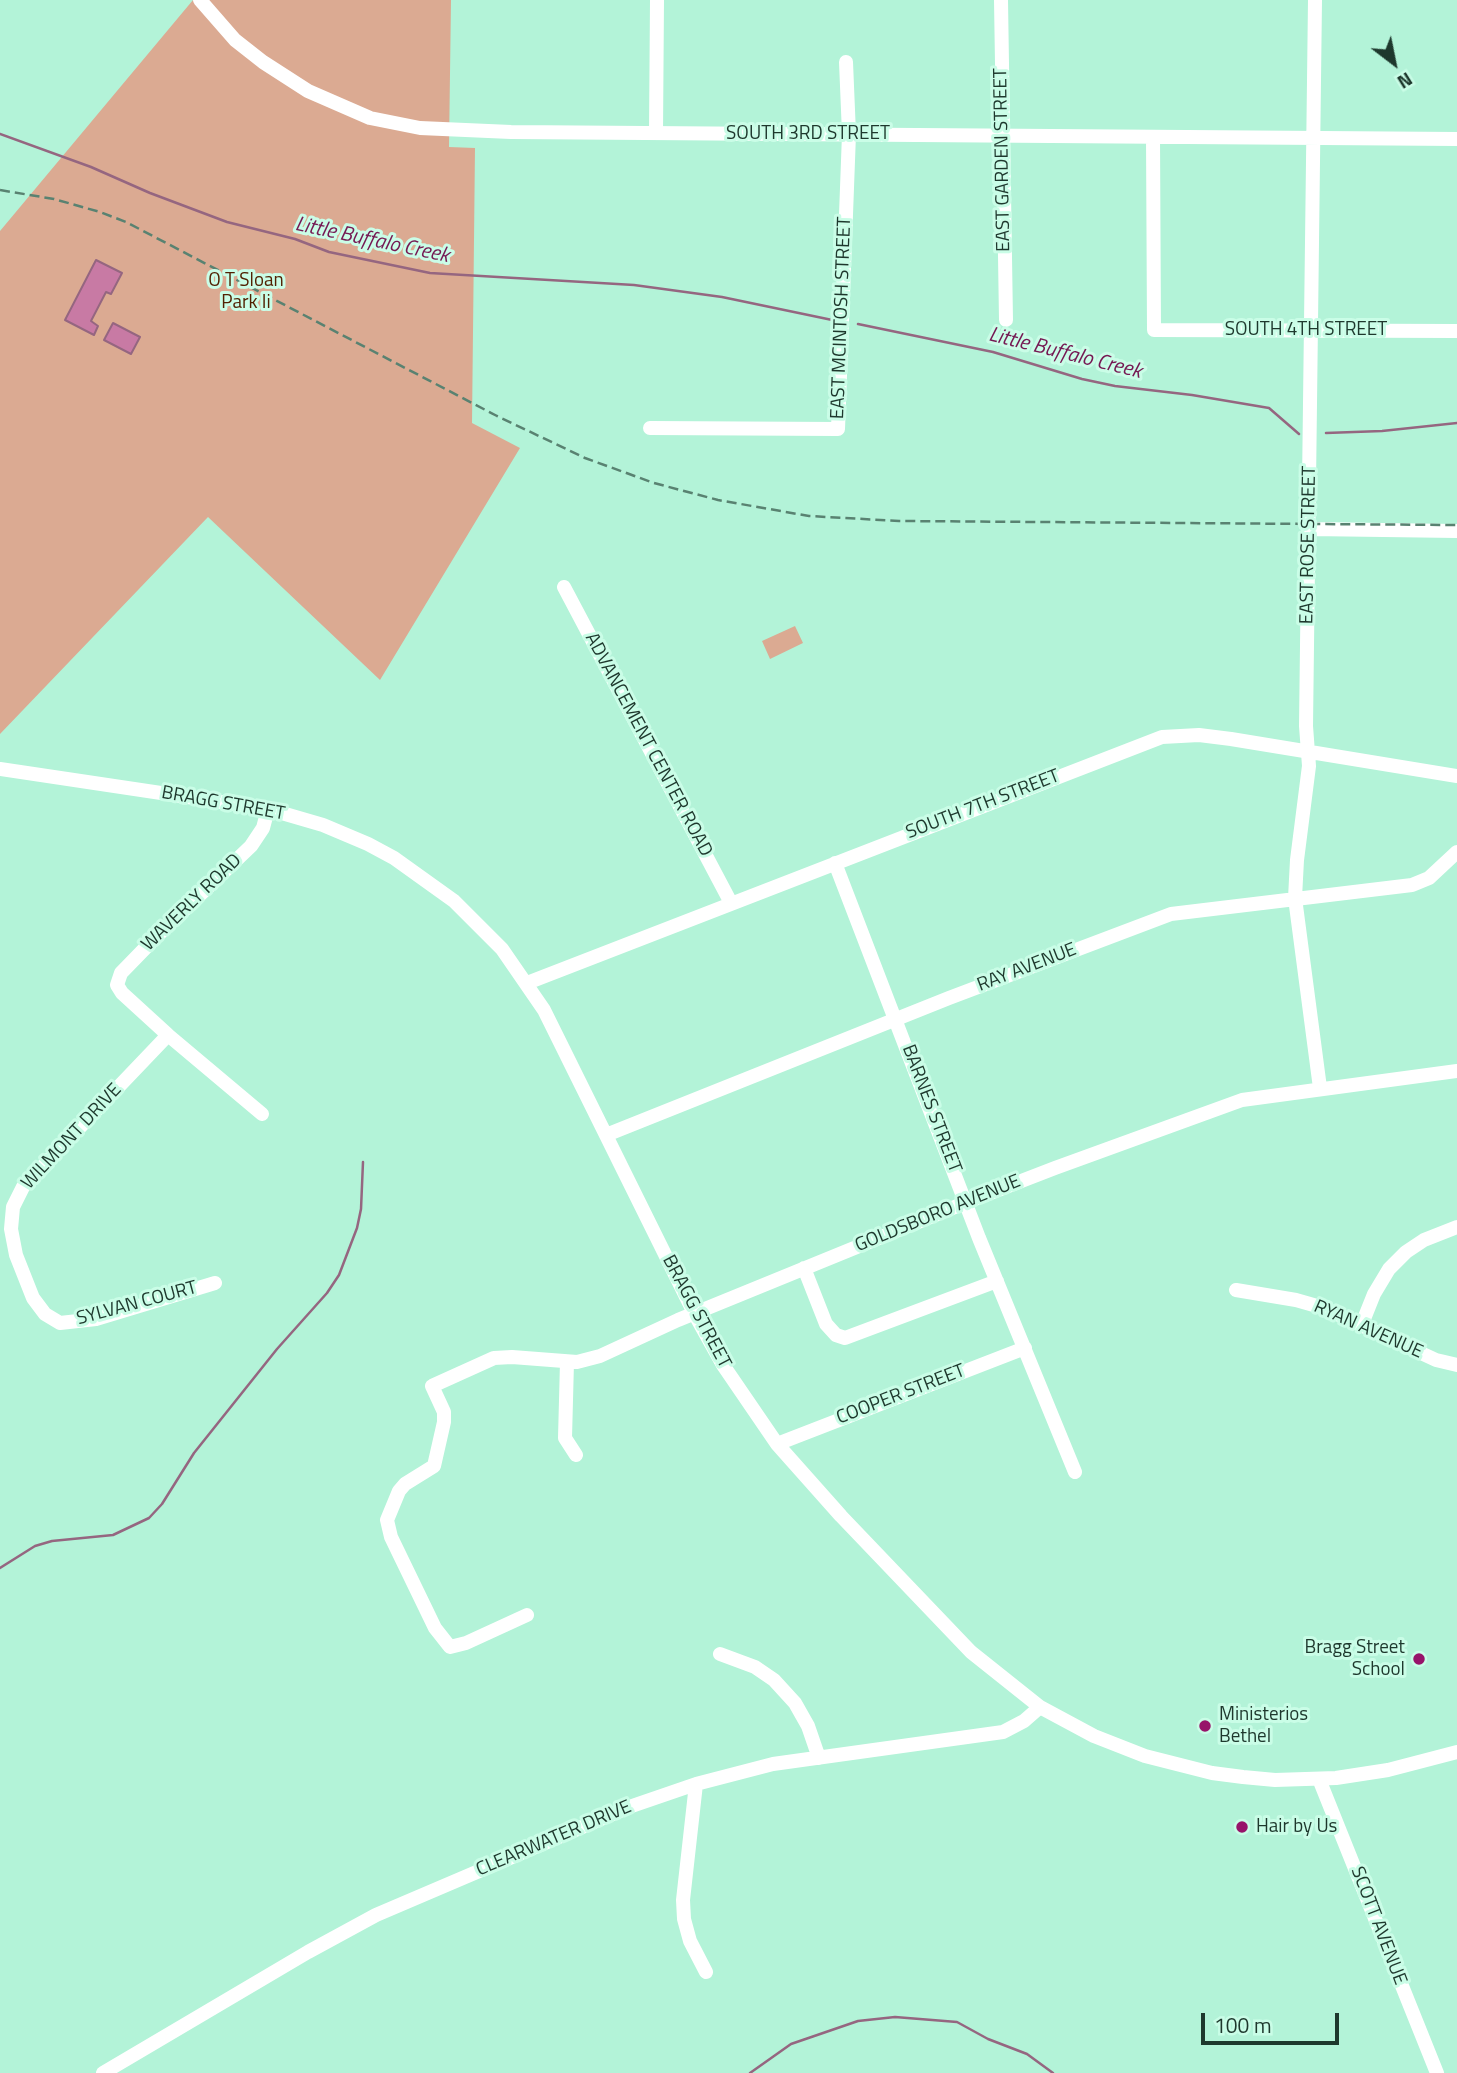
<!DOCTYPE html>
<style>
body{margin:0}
#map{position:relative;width:1457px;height:2073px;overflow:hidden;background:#b3f3d8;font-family:"Titillium Web",sans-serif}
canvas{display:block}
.north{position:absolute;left:1359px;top:28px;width:70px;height:70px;-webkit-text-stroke:5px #cafde7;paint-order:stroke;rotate:148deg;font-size:19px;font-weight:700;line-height:28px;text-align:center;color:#1e382d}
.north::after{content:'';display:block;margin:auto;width:24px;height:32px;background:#1e382d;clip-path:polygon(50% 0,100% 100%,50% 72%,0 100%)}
.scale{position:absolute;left:1201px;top:2013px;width:138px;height:32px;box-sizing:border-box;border:4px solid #1e382d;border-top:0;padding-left:9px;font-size:21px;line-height:24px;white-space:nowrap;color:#1e382d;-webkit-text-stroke:5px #cafde7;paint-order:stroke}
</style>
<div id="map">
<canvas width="1457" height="2073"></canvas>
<div class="north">N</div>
<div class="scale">100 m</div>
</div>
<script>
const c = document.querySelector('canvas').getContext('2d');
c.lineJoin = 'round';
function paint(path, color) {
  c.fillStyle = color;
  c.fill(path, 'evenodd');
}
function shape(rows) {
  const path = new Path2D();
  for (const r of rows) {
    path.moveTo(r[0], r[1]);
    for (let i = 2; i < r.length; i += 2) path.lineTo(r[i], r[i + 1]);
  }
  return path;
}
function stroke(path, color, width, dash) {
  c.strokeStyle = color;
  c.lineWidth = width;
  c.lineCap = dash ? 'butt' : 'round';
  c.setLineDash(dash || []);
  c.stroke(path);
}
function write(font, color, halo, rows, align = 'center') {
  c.font = font + ' "Titillium Web",sans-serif';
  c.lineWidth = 6;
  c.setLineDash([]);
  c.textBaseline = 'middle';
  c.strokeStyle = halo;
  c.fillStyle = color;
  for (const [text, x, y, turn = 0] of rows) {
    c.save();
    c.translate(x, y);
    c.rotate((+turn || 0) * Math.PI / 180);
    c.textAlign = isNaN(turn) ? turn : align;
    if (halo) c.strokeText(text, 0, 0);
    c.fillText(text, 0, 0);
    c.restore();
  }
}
const green = shape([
 [193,0,451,0,449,147,475,148,472,423,520,448,380,680,208,517,0,734,0,231],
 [795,626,803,643,770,659,762,641]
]);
const water = shape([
 [96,260,122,273,111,294,106,292,91,321,98,326,94,335,65,320,96,260],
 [113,323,140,337,131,354,104,340,113,323]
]);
const stream = shape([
 [0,134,91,167,150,193,227,222,295,239,329,252,430,273,634,285,722,297,837,321],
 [858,324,993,352,1082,379,1115,386,1192,395,1269,408,1299,434],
 [1326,433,1382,431,1457,423],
 [0,1568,35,1546,52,1541,113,1535,149,1518,162,1504,194,1453,277,1349,327,1293,339,1275,357,1228,361,1209,363,1162],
 [750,2073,791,2044,858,2021,895,2017,957,2022,988,2039,1027,2054,1053,2073]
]);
const minor = shape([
 [200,0,235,40,263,62,308,91,370,118,420,128,511,132,1457,139],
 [1001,0,1006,320],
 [1315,0,1306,726,1309,766,1297,860,1295,898,1320,1088],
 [656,133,657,0],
 [1153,137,1154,330,1457,331],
 [650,428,838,429,849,134,846,62],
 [1310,529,1457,531],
 [564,587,731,903],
 [0,769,268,809,323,825,368,844,394,858,454,901,502,949,544,1010,694,1313,723,1365,777,1444,841,1516,971,1652,1040,1707,1094,1736,1145,1756,1212,1773,1243,1777,1275,1780,1336,1778,1388,1770,1457,1752],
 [835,863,979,1238,1075,1472],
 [527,983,1162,737,1199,735,1231,739,1457,776],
 [168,1035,23,1187,13,1207,11,1229,16,1255,33,1298,45,1314,60,1323,96,1319,215,1283],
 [262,1114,168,1035,122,993,117,985,121,973,156,937,251,846,263,828,268,809],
 [606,1135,949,998,1171,914,1412,885,1429,878,1457,852],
 [804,1268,826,1324,836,1335,845,1338,997,1281],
 [1236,1290,1296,1300,1324,1308,1436,1360,1457,1365],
 [1362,1324,1374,1294,1389,1269,1406,1252,1424,1240,1457,1227],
 [567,1362,565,1438,576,1455],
 [777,1444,1025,1348],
 [527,1615,466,1643,450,1647,435,1628,391,1537,387,1520,399,1491,405,1484,434,1466,444,1422,444,1412,432,1386,494,1358,512,1357,577,1362,600,1356,678,1320,967,1202,1055,1168,1242,1100,1457,1071],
 [720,1654,755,1667,774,1680,795,1703,808,1726,819,1758],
 [1319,1779,1437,2073],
 [696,1784,683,1900,684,1919,690,1941,706,1972],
 [103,2073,308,1952,376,1915,629,1807,696,1784,773,1764,1003,1732,1024,1721,1040,1707]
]);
const rail = shape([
 [0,190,54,199,100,212,126,222,497,416,585,458,654,483,718,500,809,516,899,521,1457,525]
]);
const markers = [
 [1419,1659,7,"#97136a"],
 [1205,1726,7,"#97136a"],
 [1242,1827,7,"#97136a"]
];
const streetNames = [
 ["SOUTH 3RD STREET",808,134],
 ["EAST GARDEN STREET",1003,160,-91],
 ["EAST MCINTOSH STREET",842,318,-88],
 ["SOUTH 4TH STREET",1306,330],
 ["EAST ROSE STREET",1309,545,-89],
 ["ADVANCEMENT CENTER ROAD",648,745,62],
 ["BRAGG STREET",223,804,10],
 ["SOUTH 7TH STREET",983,805,-21],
 ["WAVERLY ROAD",192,903,-44],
 ["RAY AVENUE",1027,968,-21],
 ["BARNES STREET",931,1109,69],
 ["WILMONT DRIVE",72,1137,-47],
 ["GOLDSBORO AVENUE",938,1214,-22],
 ["SYLVAN COURT",137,1304,-15],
 ["BRAGG STREET",696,1312,62],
 ["RYAN AVENUE",1368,1330,24],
 ["COOPER STREET",901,1395,-21],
 ["CLEARWATER DRIVE",554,1839,-23],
 ["SCOTT AVENUE",1378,1926,69]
];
const parkNames = [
 ["O T Sloan",246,281],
 ["Park Ii",246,303]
];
const poiNames = [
 ["Bragg Street",1405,1648,"right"],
 ["School",1405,1670,"right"],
 ["Ministerios",1219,1715],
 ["Bethel",1219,1737],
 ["Hair by Us",1256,1827]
];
const waterNames = [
 ["Little Buffalo Creek",372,241,12],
 ["Little Buffalo Creek",1065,354,14]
];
paint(green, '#dbaa92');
paint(water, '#c87aa4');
stroke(water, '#956680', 2);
stroke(stream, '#956680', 2.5);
stroke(minor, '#fff', 14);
stroke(rail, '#598271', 2.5, [10, 5]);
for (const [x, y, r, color] of markers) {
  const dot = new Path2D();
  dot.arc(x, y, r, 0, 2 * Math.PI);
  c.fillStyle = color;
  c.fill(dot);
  stroke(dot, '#cafde7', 2.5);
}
write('19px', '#1e382d', '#cafde7', streetNames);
write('19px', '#522103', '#cafde7', parkNames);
write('19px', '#1e382d', '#cafde7', poiNames, 'left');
write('italic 21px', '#751953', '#cafde7', waterNames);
</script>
